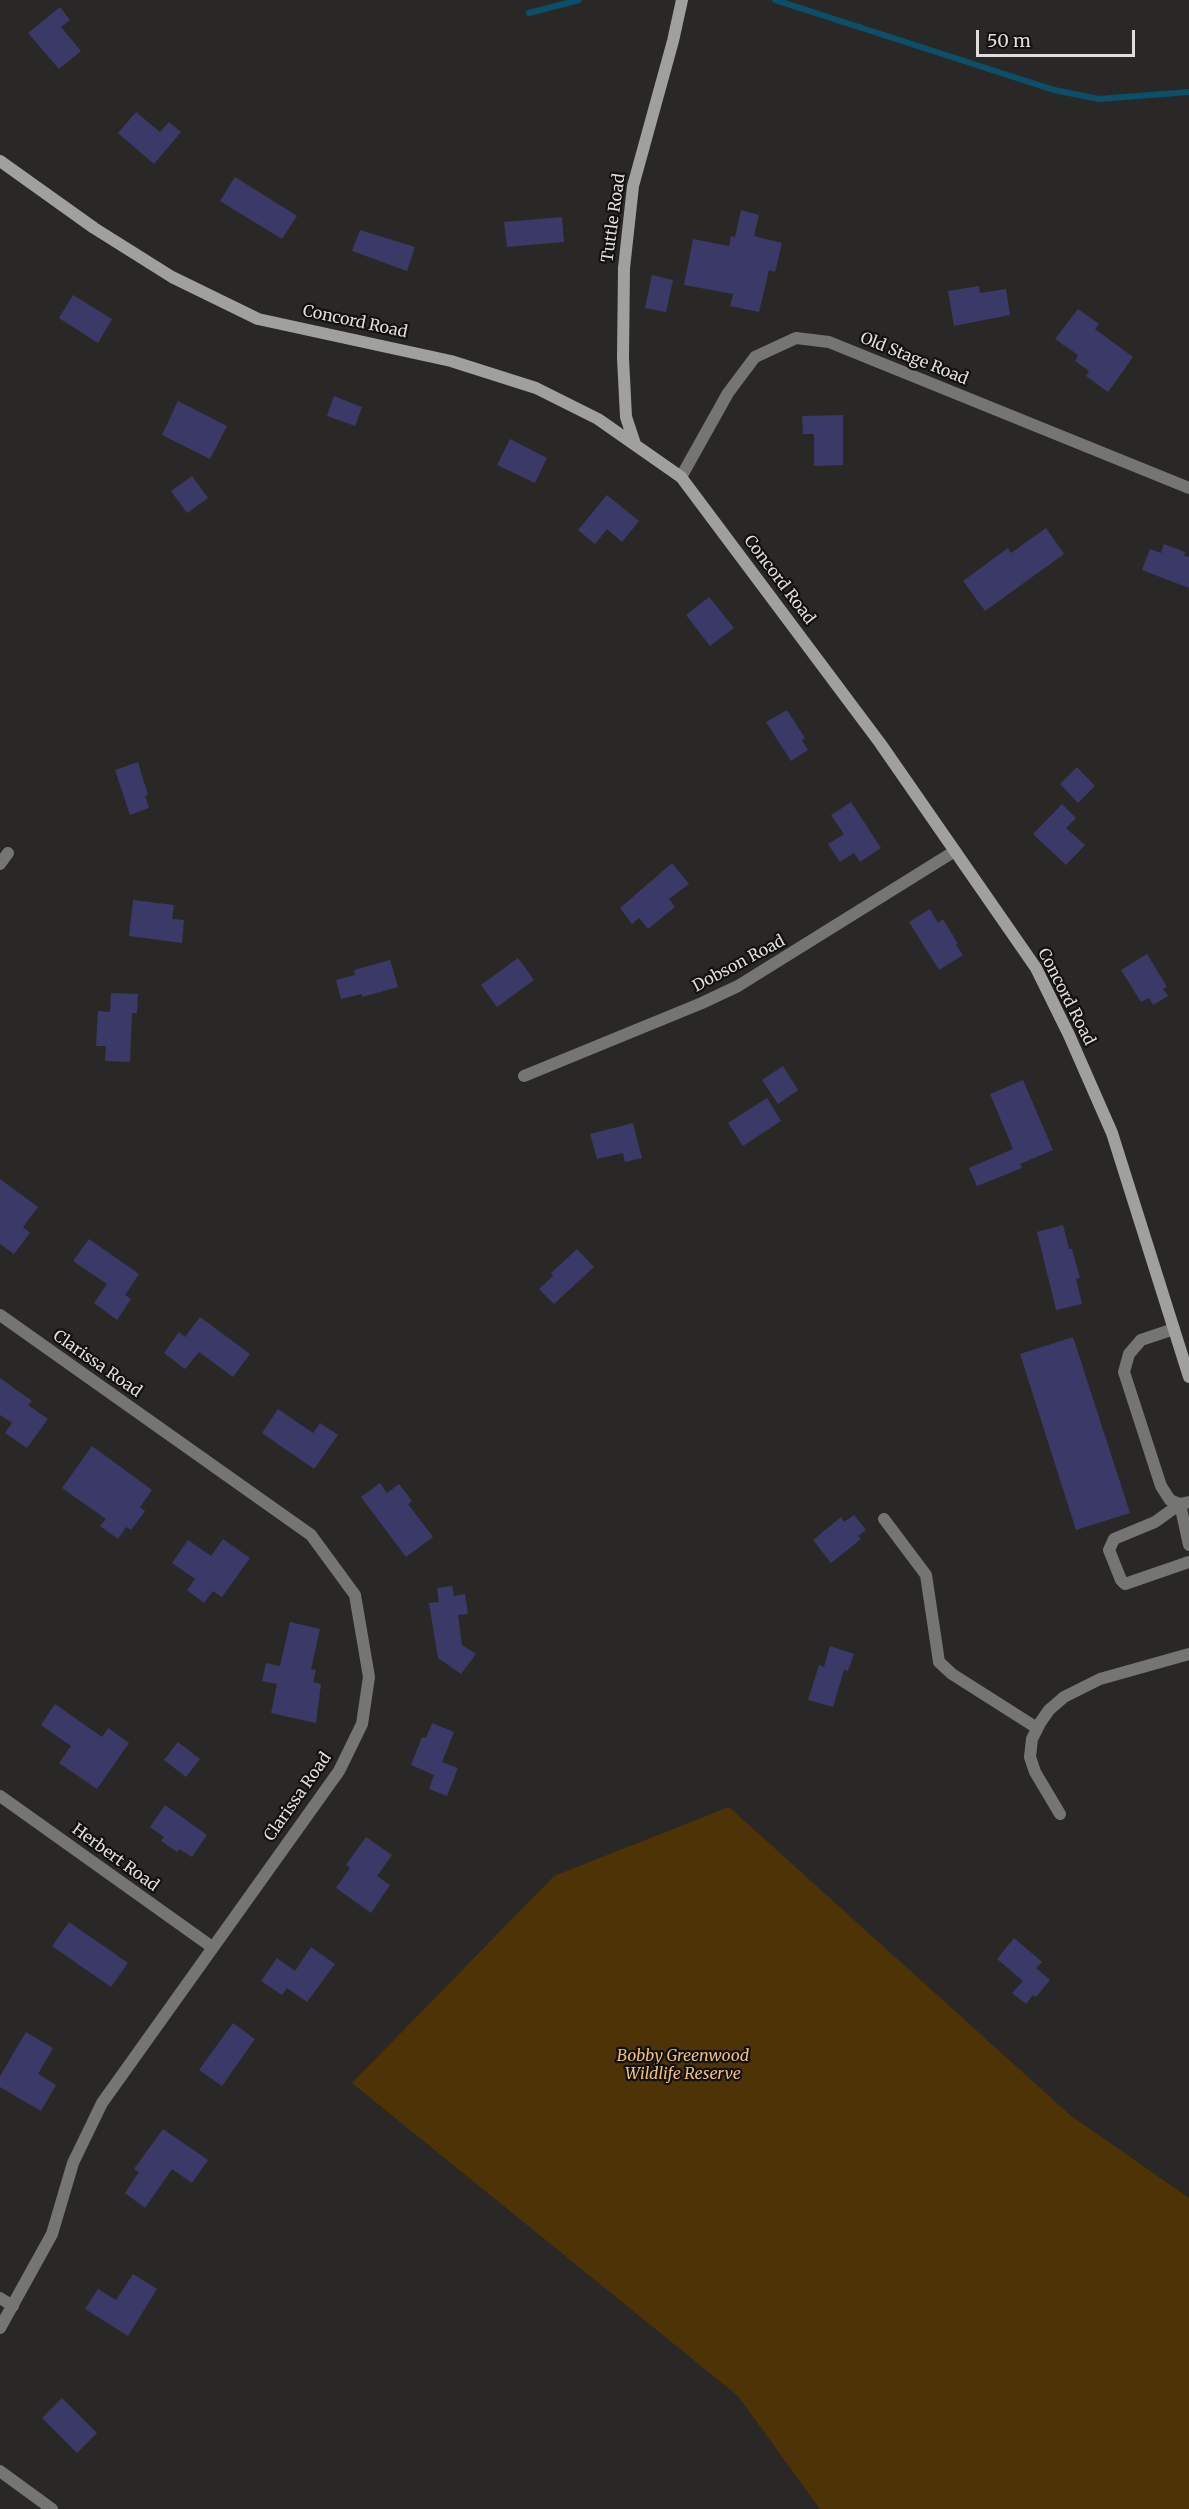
<!DOCTYPE html>
<style>
body{margin:0}
#map{position:relative;width:1189px;height:2509px;overflow:hidden;background:#2a2826;font-family:Merriweather,serif}
canvas{display:block}
.scale{position:absolute;left:976px;top:30px;width:159px;height:27px;box-sizing:border-box;border:3px solid #dfdedc;border-top:0;padding-left:8px;font-size:18px;line-height:21px;white-space:nowrap;color:#dfdedc;-webkit-text-stroke:4px #121110;paint-order:stroke}
</style>
<div id="map">
<canvas width="1189" height="2509"></canvas>
<div class="scale">50 m</div>
</div>
<script>
const c = document.querySelector('canvas').getContext('2d');
c.lineJoin = 'round';
function paint(path, color) {
  c.fillStyle = color;
  c.fill(path, 'evenodd');
}
function shape(rows) {
  const path = new Path2D();
  for (const r of rows) {
    path.moveTo(r[0], r[1]);
    for (let i = 2; i < r.length; i += 2) path.lineTo(r[i], r[i + 1]);
  }
  return path;
}
function stroke(path, color, width, dash) {
  c.strokeStyle = color;
  c.lineWidth = width;
  c.lineCap = dash ? 'butt' : 'round';
  c.setLineDash(dash || []);
  c.stroke(path);
}
function write(font, color, halo, rows, align = 'center') {
  c.font = font + ' Merriweather,serif';
  c.lineWidth = 4.5;
  c.setLineDash([]);
  c.textBaseline = 'middle';
  c.strokeStyle = halo;
  c.fillStyle = color;
  for (const [text, x, y, turn = 0] of rows) {
    c.save();
    c.translate(x, y);
    c.rotate((+turn || 0) * Math.PI / 180);
    c.textAlign = isNaN(turn) ? turn : align;
    if (halo) c.strokeText(text, 0, 0);
    c.fillText(text, 0, 0);
    c.restore();
  }
}
const green = shape([
 [729,1807,1070,2115,1189,2198,1189,2509,820,2509,738,2396,352,2083,554,1876]
]);
const stream = shape([
 [775,0,1054,90,1099,99,1189,92],
 [529,13,579,0]
]);
const building = shape([
 [60,7,70,20,61,27,81,51,59,69,28,33],
 [136,112,160,132,169,122,181,132,154,164,118,133],
 [235,177,297,216,282,239,220,201],
 [741,210,759,215,754,236,782,243,775,272,769,270,759,312,730,306,733,294,684,285,693,239,729,246,731,236,735,237],
 [562,217,564,242,507,247,504,222],
 [360,230,415,247,407,271,352,251],
 [652,275,673,280,666,312,645,308],
 [979,286,980,293,1006,289,1010,315,954,326,948,291],
 [73,295,112,319,98,343,59,318],
 [1078,309,1099,324,1095,329,1133,357,1108,392,1086,376,1089,371,1075,361,1078,355,1055,339],
 [334,396,362,407,355,426,327,416],
 [178,401,227,426,210,459,162,435],
 [843,415,843,465,814,466,814,434,803,434,802,416],
 [510,439,547,458,535,483,497,465],
 [192,476,208,498,187,513,171,491],
 [607,495,639,521,622,542,607,529,595,544,578,530],
 [1046,528,1064,554,985,611,963,581,1008,548,1011,553],
 [1164,544,1185,552,1184,556,1189,557,1189,588,1142,570,1150,549,1161,553],
 [709,597,734,628,710,646,686,615],
 [787,710,805,738,802,740,808,750,791,761,766,722],
 [138,762,148,795,145,796,149,808,130,815,115,770],
 [1077,767,1095,786,1078,803,1060,784],
 [851,802,881,848,860,862,854,853,840,862,828,844,844,834,831,815],
 [1062,804,1076,818,1066,828,1085,845,1066,865,1033,834],
 [672,863,689,884,669,899,675,907,648,929,639,918,632,924,620,908],
 [133,900,174,905,172,919,184,920,182,943,129,936],
 [930,909,938,923,943,919,958,944,956,945,963,955,939,970,909,922],
 [1147,954,1167,987,1163,989,1168,996,1153,1005,1149,998,1141,1002,1121,970],
 [518,958,534,980,497,1007,481,985],
 [390,960,398,987,362,997,362,994,341,999,336,980,355,975,354,970],
 [111,993,138,994,137,1013,132,1013,130,1062,105,1061,106,1046,96,1046,98,1011,110,1012],
 [783,1066,798,1090,778,1104,762,1080],
 [1023,1080,1053,1150,1020,1164,1022,1168,977,1186,969,1168,1013,1149,990,1094],
 [767,1098,781,1121,743,1146,728,1123],
 [633,1123,642,1158,625,1162,623,1153,597,1159,590,1134],
 [0,1179,38,1207,23,1227,30,1233,14,1254,0,1244],
 [1063,1225,1069,1249,1072,1249,1080,1278,1076,1279,1082,1304,1056,1310,1037,1232],
 [89,1239,139,1274,125,1295,131,1299,117,1320,94,1303,107,1284,73,1261],
 [577,1249,594,1267,554,1304,539,1289,553,1276,551,1273],
 [200,1317,250,1354,233,1377,199,1352,185,1369,164,1353,179,1332,185,1337],
 [1073,1337,1130,1513,1076,1530,1020,1354],
 [0,1378,32,1401,28,1405,48,1419,27,1448,5,1433,12,1423,0,1415],
 [278,1409,313,1433,320,1423,338,1435,314,1469,262,1433],
 [92,1446,152,1490,140,1507,145,1511,131,1530,126,1527,118,1539,100,1526,106,1519,62,1488],
 [380,1483,387,1493,399,1484,412,1501,408,1504,433,1537,406,1557,361,1497],
 [854,1515,866,1530,858,1536,861,1539,831,1563,813,1540,841,1517,844,1522],
 [223,1539,250,1558,222,1597,213,1591,204,1603,187,1590,195,1579,172,1563,188,1540,211,1556],
 [452,1586,454,1596,465,1594,468,1614,458,1615,462,1645,476,1654,461,1674,438,1658,429,1603,439,1602,437,1588],
 [290,1622,320,1629,311,1669,316,1670,313,1682,321,1684,316,1723,271,1713,277,1684,262,1681,266,1663,280,1666],
 [830,1646,854,1654,848,1671,844,1670,833,1707,808,1700,819,1665,824,1667],
 [55,1704,102,1737,108,1728,129,1743,97,1789,59,1763,71,1746,41,1725],
 [432,1723,454,1732,442,1762,458,1768,447,1796,429,1789,434,1775,411,1765,422,1737,426,1738],
 [178,1742,200,1759,186,1777,164,1760],
 [165,1805,207,1835,192,1857,179,1849,177,1852,161,1841,164,1837,150,1827],
 [366,1837,392,1855,377,1876,390,1885,371,1913,336,1888,350,1868,346,1865],
 [69,1922,128,1963,111,1987,52,1946],
 [1014,1938,1042,1962,1036,1968,1050,1980,1036,1997,1033,1995,1026,2004,1012,1993,1023,1981,997,1959],
 [311,1947,335,1964,307,2002,287,1988,282,1995,261,1981,277,1958,295,1971],
 [233,2023,255,2039,222,2086,199,2070],
 [26,2032,53,2048,38,2074,56,2085,41,2111,0,2087,0,2076],
 [163,2129,208,2160,192,2183,172,2169,145,2208,125,2193,139,2172,134,2169],
 [133,2274,157,2289,128,2336,85,2309,98,2289,116,2300],
 [62,2398,97,2433,77,2453,42,2418]
]);
const lane = shape([
 [1174,1329,1141,1340,1129,1354,1124,1372,1161,1486,1170,1500,1180,1504,1189,1502],
 [884,1519,926,1575,939,1662,952,1674,1037,1728],
 [1189,1545,1180,1504,1155,1522,1114,1539,1109,1550,1121,1580,1125,1584,1189,1562]
]);
const street = shape([
 [681,477,728,393,755,357,796,338,829,342,1189,488],
 [0,864,8,853],
 [524,1076,702,1003,738,986,955,851],
 [0,1315,311,1535,355,1595,369,1677,362,1724,339,1771,102,2103,73,2163,52,2234,0,2328],
 [0,1796,212,1947],
 [1060,1814,1035,1772,1030,1757,1032,1739,1040,1723,1049,1710,1064,1697,1100,1679,1189,1654],
 [0,2298,13,2306],
 [0,2471,52,2509]
]);
const secondary = shape([
 [0,161,94,228,172,277,258,319,451,361,536,388,598,419,681,477,880,743,1036,968,1069,1035,1112,1133,1189,1377],
 [635,444,626,417,623,358,624,268,633,186,673,41,682,0]
]);
const streetNames = [
 ["Tuttle Road",614,218,-82],
 ["Concord Road",355,322,12],
 ["Old Stage Road",914,359,22],
 ["Concord Road",779,580,53],
 ["Dobson Road",739,964,-28],
 ["Concord Road",1066,997,63],
 ["Clarissa Road",97,1364,35],
 ["Clarissa Road",298,1797,-55],
 ["Herbert Road",115,1858,36]
];
const parkNames = [
 ["Bobby Greenwood",683,2056],
 ["Wildlife Reserve",683,2074]
];
paint(green, '#4d3306');
stroke(stream, '#0b506b', 6);
paint(building, '#3b3967');
stroke(lane, '#757573', 12);
stroke(street, '#757573', 12);
stroke(secondary, '#a0a09e', 12);
write('16px', '#dfdedc', '#121110', streetNames);
write('italic 16px', '#f0be76', '#121110', parkNames);
</script>
